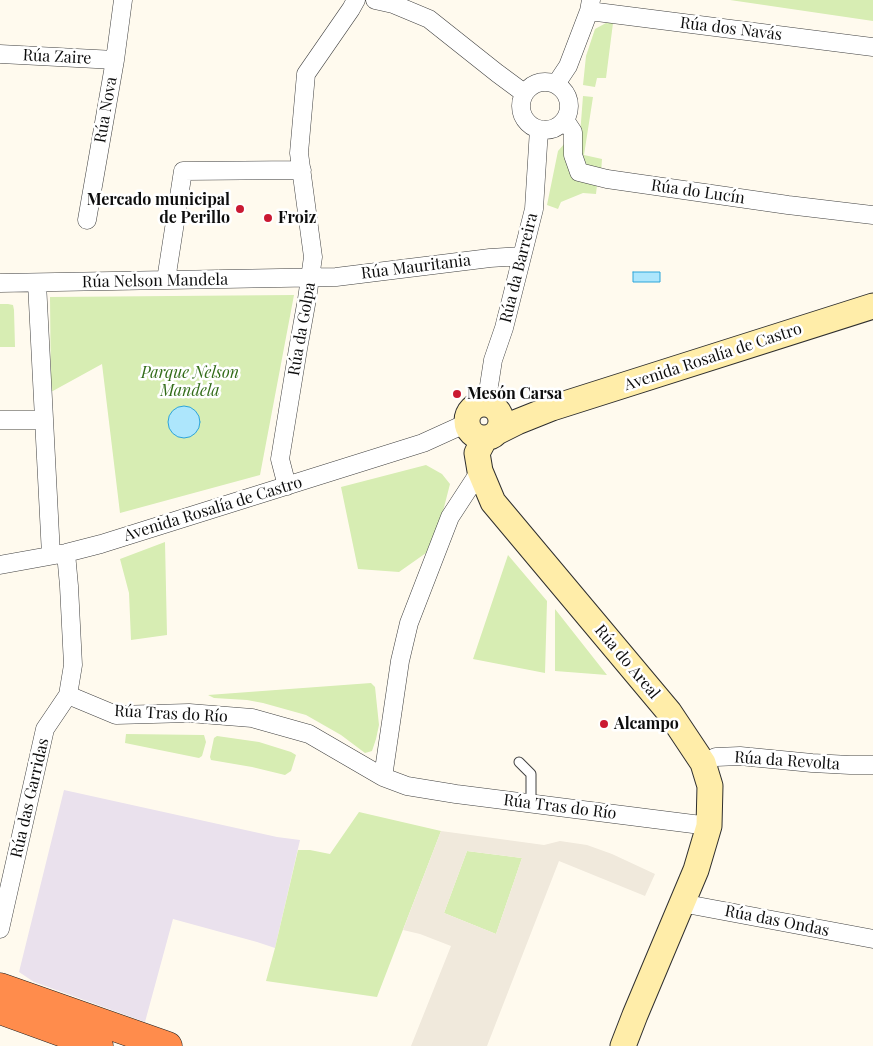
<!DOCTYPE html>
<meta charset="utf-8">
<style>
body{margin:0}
canvas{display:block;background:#fffaee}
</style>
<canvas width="873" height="1046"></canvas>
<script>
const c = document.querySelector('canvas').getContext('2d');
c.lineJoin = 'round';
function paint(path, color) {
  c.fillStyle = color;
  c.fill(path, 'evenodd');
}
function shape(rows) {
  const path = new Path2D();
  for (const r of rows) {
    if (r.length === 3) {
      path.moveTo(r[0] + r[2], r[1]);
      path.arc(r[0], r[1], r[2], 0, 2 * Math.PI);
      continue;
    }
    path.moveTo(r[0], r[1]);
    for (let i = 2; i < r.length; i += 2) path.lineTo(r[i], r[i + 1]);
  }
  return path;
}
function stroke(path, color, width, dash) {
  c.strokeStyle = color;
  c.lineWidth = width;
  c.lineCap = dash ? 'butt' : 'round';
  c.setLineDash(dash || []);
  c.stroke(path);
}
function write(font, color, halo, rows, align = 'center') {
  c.font = font + ' "Playfair Display",serif';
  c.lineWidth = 5;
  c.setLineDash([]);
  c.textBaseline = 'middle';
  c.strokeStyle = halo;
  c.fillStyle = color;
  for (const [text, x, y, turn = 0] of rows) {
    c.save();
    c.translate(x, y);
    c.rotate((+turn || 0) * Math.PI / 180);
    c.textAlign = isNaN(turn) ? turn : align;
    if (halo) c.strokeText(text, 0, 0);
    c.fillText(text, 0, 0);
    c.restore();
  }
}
const industrial = shape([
 [64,790,277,837,300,840,275,948,257,942,173,919,145,1022,34,982,19,972]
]);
const green = shape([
 [730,0,873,0,873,21],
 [606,23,613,23,606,78,597,78,595,87,583,85,586,56,595,29],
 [583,96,593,97,584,155,602,159,601,173,587,169,579,148],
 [565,143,597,185,596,194,583,193,561,202,558,209,547,205,558,151],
 [294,295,260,475,120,513,102,364,51,392,50,297],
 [0,304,8,304,13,305,14,310,15,347,0,347],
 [426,465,442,474,450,484,441,519,426,553,399,572,358,569,341,487],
 [165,542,167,635,131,640,129,593,120,559],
 [508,555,547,601,545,673,473,659],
 [555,609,607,675,555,671],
 [371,683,375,687,379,725,376,739,372,751,365,753,341,735,306,715,263,703,247,700,214,698,208,695],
 [126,734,204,735,206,742,202,756,199,758,125,743],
 [217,736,259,742,291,752,296,755,291,771,285,775,252,767,211,760,210,757,214,738],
 [359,812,441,831,377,997,266,981,275,948,298,850,310,850,330,854],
 [467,851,522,858,496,934,444,913]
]);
const plaza = shape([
 [441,831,544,845,560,841,587,845,612,854,655,874,645,896,559,861,487,1046,411,1046,451,946,420,934,403,930],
 [467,851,522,858,496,934,444,913]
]);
const water = shape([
 [633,272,660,272,660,282,633,282,633,272],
 [184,422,16]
]);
const lane = shape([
 [519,762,531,774,531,804]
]);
const street = shape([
 [375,0,393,4,429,19,497,73,524,93],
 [589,11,873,47],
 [0,54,115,60],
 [545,106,24],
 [556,84,568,66,589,11,591,0],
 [565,120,573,132,573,155,579,172,607,179,788,205,873,215],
 [87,220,115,60,123,0],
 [166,280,183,171,302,170],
 [0,283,336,277,490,258,522,256],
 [37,283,51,555],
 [486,405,493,360,504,328,534,209,539,129],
 [0,420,44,420],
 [287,486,280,459,298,349,307,299,313,257,299,153,306,74,351,9,356,0],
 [0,565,66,553,101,544,423,443,467,423],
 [68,695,116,715,189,713,252,718,309,734,383,777,407,786,456,794,709,826],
 [703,763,716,757,740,756,812,763,850,765,873,765],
 [383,777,400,661,409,623,450,517,480,471],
 [681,903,873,939],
 [0,929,45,729,68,695,73,665,69,586,66,553]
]);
const secondary = shape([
 [484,421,17],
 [497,432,517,422,552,408,873,306],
 [485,438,477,453,480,471,493,502,669,712,703,763,710,786,709,826,696,870,635,1015,623,1046]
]);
const highway = shape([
 [0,987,168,1046],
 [0,1010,99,1046]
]);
const markers = [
 [240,209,5,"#ca1932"],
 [268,218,5,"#ca1932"],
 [457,394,5,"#ca1932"],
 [604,724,5,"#ca1932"]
];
const streetNames = [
 ["Rúa dos Navás",731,29,7],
 ["Rúa Zaire",57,57,3],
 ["Rúa Nova",106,110,-80],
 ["Rúa do Lucín",698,192,8],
 ["Rúa Mauritania",416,267,-7],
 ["Rúa da Barreira",519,268,-76],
 ["Rúa Nelson Mandela",155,281,-1],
 ["Rúa da Golpa",302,329,-80],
 ["Avenida Rosalía de Castro",713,357,-18],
 ["Avenida Rosalía de Castro",213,509,-17],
 ["Rúa do Areal",627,662,50],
 ["Rúa Tras do Río",171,714,3],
 ["Rúa da Revolta",787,761,4],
 ["Rúa das Garridas",30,798,-77],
 ["Rúa Tras do Río",560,807,7],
 ["Rúa das Ondas",777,921,11]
];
const poiNames = [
 ["Mercado municipal",230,200,"right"],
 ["de Perillo",230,218,"right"],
 ["Froiz",278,218],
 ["Mesón Carsa",467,394],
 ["Alcampo",614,724]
];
const parkNames = [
 ["Parque Nelson",190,373],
 ["Mandela",190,391]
];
paint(industrial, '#eae1ed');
paint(green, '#d7edb3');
paint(plaza, '#f0e9dc');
paint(water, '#ade6fc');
stroke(water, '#2da5d9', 1);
stroke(lane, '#404040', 11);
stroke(street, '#404040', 19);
stroke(secondary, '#2f2f2f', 27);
stroke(highway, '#1e1e1e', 29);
stroke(lane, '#fff', 9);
stroke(street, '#fff', 18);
stroke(secondary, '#ffeda9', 25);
stroke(highway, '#ff8c4c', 28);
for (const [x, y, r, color] of markers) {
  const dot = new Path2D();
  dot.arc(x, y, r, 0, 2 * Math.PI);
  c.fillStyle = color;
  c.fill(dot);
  stroke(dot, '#fff', 2);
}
write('16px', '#0d0d0d', '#fff', streetNames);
write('bold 16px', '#0d0d0d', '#fff', poiNames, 'left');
write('italic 16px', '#316b18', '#fff', parkNames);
</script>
